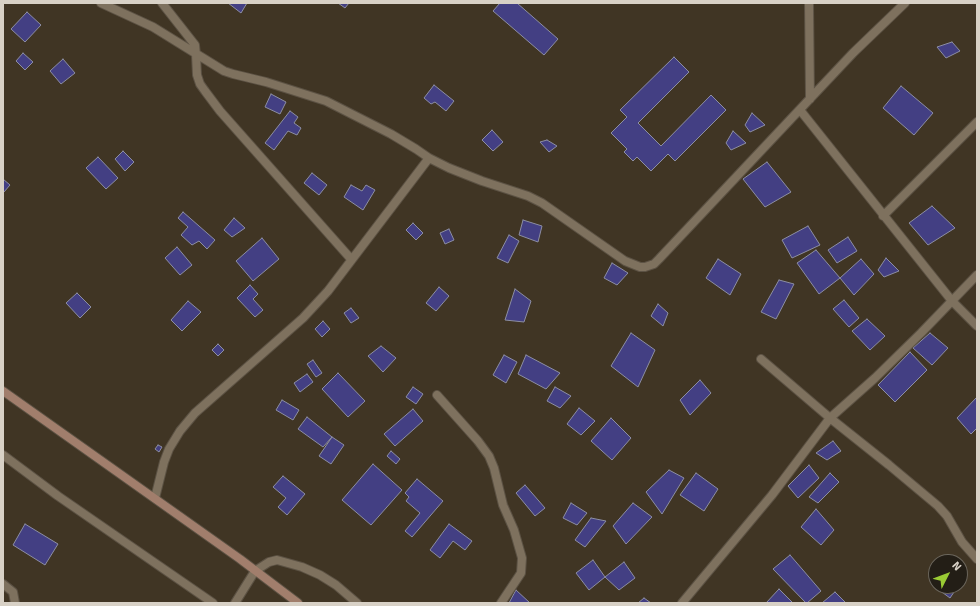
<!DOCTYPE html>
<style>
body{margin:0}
#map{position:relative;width:980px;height:606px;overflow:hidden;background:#403524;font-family:Signika,sans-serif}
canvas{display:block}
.frame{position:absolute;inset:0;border:4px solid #d8d1c6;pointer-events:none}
.north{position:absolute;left:928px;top:554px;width:40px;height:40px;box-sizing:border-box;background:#231e16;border:1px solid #6b665c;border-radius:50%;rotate:48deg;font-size:11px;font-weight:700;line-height:16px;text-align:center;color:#d8d1c6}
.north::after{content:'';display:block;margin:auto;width:14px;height:18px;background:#9acb34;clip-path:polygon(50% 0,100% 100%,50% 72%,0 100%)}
</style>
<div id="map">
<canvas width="980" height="606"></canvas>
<div class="frame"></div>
<div class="north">N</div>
</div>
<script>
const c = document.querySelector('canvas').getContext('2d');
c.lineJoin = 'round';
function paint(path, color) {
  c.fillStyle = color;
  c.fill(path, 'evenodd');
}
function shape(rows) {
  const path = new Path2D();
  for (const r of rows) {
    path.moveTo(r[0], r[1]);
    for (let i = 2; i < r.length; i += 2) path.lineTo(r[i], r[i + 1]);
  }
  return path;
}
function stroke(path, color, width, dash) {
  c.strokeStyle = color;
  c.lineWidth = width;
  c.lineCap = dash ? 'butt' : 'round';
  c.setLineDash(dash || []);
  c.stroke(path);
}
const building = shape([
 [228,3,247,3,241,13,228,3],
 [338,3,349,3,345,8,338,3],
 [500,3,517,3,558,39,544,55,493,11,500,3],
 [27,12,41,25,25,42,11,29,27,12],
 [952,42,960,51,946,58,937,47,952,42],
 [23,53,33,62,25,70,16,61,23,53],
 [674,57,689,72,638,123,661,146,711,95,726,110,675,161,668,154,651,171,637,157,633,161,624,152,627,149,611,133,627,117,620,110,674,57],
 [63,59,75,73,61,84,50,71,63,59],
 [434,85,454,101,446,111,435,102,431,104,424,98,434,85],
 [901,86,933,113,914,135,883,108,901,86],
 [271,94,286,102,280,114,265,107,271,94],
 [290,111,298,117,294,123,301,128,297,135,288,131,274,150,265,143,290,111],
 [752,113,765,125,750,132,745,125,752,113],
 [492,130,503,142,493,151,482,140,492,130],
 [733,131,746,143,731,150,726,143,733,131],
 [547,140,557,146,549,152,540,142,547,140],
 [123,151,134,162,125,171,115,159,123,151],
 [98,157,118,178,106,189,86,168,98,157],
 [767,162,791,192,765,207,743,179,767,162],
 [312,173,327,185,319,195,304,183,312,173],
 [3,179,10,185,4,192,3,191,3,179],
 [351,185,362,191,366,185,375,190,363,210,344,197,351,185],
 [932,206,955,228,928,245,909,223,932,206],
 [183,212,215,240,207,249,199,241,192,245,181,235,188,227,178,218,183,212],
 [234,218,245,228,232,237,224,230,234,218],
 [523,220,542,226,538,242,519,235,523,220],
 [413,223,423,233,416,240,406,230,413,223],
 [808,226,820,245,792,258,782,240,808,226],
 [449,229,454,240,445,244,440,233,449,229],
 [509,235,519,241,508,263,497,258,509,235],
 [848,237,857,251,837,263,828,250,848,237],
 [262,238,279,259,253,281,236,261,262,238],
 [177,247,192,265,180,275,165,258,177,247],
 [816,250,840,278,819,294,797,263,816,250],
 [886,258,899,271,884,277,878,270,886,258],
 [718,259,741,274,730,295,706,278,718,259],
 [861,259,874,274,854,295,840,278,861,259],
 [612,263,628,273,617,285,604,278,612,263],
 [779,280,794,284,776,319,761,312,779,280],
 [250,285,258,294,253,299,263,310,255,317,237,298,250,285],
 [439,287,449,296,436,311,426,303,439,287],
 [515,289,531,301,524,322,505,320,515,289],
 [77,293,91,307,80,318,66,303,77,293],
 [844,300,859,318,849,327,833,309,844,300],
 [188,301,201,312,182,331,171,320,188,301],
 [658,304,668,313,663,326,651,316,658,304],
 [351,308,359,318,351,323,344,313,351,308],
 [867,319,885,336,870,350,852,331,867,319],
 [323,321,330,329,322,337,315,329,323,321],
 [631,333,655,350,638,387,611,366,631,333],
 [930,333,948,348,932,365,913,348,930,333],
 [218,344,224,350,218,356,212,350,218,344],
 [381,346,396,358,383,372,368,356,381,346],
 [910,352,927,370,895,402,878,385,910,352],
 [504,355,517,362,506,383,493,375,504,355],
 [526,355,560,373,546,389,518,374,526,355],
 [313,360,322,373,316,377,307,364,313,360],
 [338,373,365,401,348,417,322,389,338,373],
 [307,374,313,382,300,392,294,383,307,374],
 [700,380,711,393,690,415,680,400,700,380],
 [413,387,423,394,416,404,406,397,413,387],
 [555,387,571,396,560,408,547,401,555,387],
 [977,397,977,428,971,434,957,418,977,397],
 [282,400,299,410,293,420,276,410,282,400],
 [579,408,595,421,581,435,567,424,579,408],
 [413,409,423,421,395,446,384,434,413,409],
 [307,417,332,437,323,447,298,429,307,417],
 [611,418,631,438,612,460,591,441,611,418],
 [332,437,344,445,331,464,319,456,332,437],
 [833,441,841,451,827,460,816,453,833,441],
 [158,445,162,447,159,452,155,449,158,445],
 [391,451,400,459,396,464,387,456,391,451],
 [373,464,402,490,371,525,342,500,373,464],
 [809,465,819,478,798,498,788,486,809,465],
 [669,470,684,478,662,514,646,492,669,470],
 [696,473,718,489,704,511,680,495,696,473],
 [830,473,839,482,818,503,809,497,830,473],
 [283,476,305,494,287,515,278,507,286,498,273,487,283,476],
 [417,479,443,501,412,537,405,531,420,513,406,501,409,497,405,493,417,479],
 [525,485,545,508,535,516,516,493,525,485],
 [571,503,587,513,577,525,563,518,571,503],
 [633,503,652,517,626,544,613,526,633,503],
 [816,509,834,530,821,545,801,527,816,509],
 [591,518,606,521,585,547,575,540,591,518],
 [25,524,58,544,45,565,13,545,25,524],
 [449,524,472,541,465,550,453,541,440,558,430,550,449,524],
 [790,555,821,591,807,603,806,603,773,569,790,555],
 [593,560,605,577,589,590,576,573,593,560],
 [624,562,635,578,619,590,605,577,624,562],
 [936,580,936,586,958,586,950,598,931,584,936,580],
 [779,589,793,603,766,603,779,589],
 [516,590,530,603,509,603,516,590],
 [835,592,846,603,822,603,835,592],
 [644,598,651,603,638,603,644,598]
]);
const street = shape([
 [101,3,153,27,224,71,233,74,266,82,326,101,391,134,416,149,429,158,449,168,482,181,528,196,542,203,625,261,640,267,645,267,654,264,659,259,853,53,905,3],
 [162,3,195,45,196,55,197,75,200,84,205,91,220,111,351,259],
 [809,3,810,99],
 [800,110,952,301,977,326],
 [883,216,977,122],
 [977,275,921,333,875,378,830,418,889,465,938,506,947,516,962,542,977,559],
 [437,395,478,441,489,456,494,468,503,505,514,530,522,558,521,573,501,603],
 [3,455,58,496,213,603],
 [155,498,164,462,169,449,180,431,195,413,303,318,328,291,429,158],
 [3,584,13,592,15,603],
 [235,603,255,571,269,562,277,560,302,567,320,575,336,585,357,603],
 [682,603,772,495,830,418,761,359]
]);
const secondary = shape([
 [3,391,240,559,298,603]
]);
paint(building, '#433f83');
stroke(building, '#8c8ea3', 1);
stroke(street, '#5c5244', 10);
stroke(secondary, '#5c5244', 10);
stroke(street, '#7e715e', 8);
stroke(secondary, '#a17e6c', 8);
</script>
